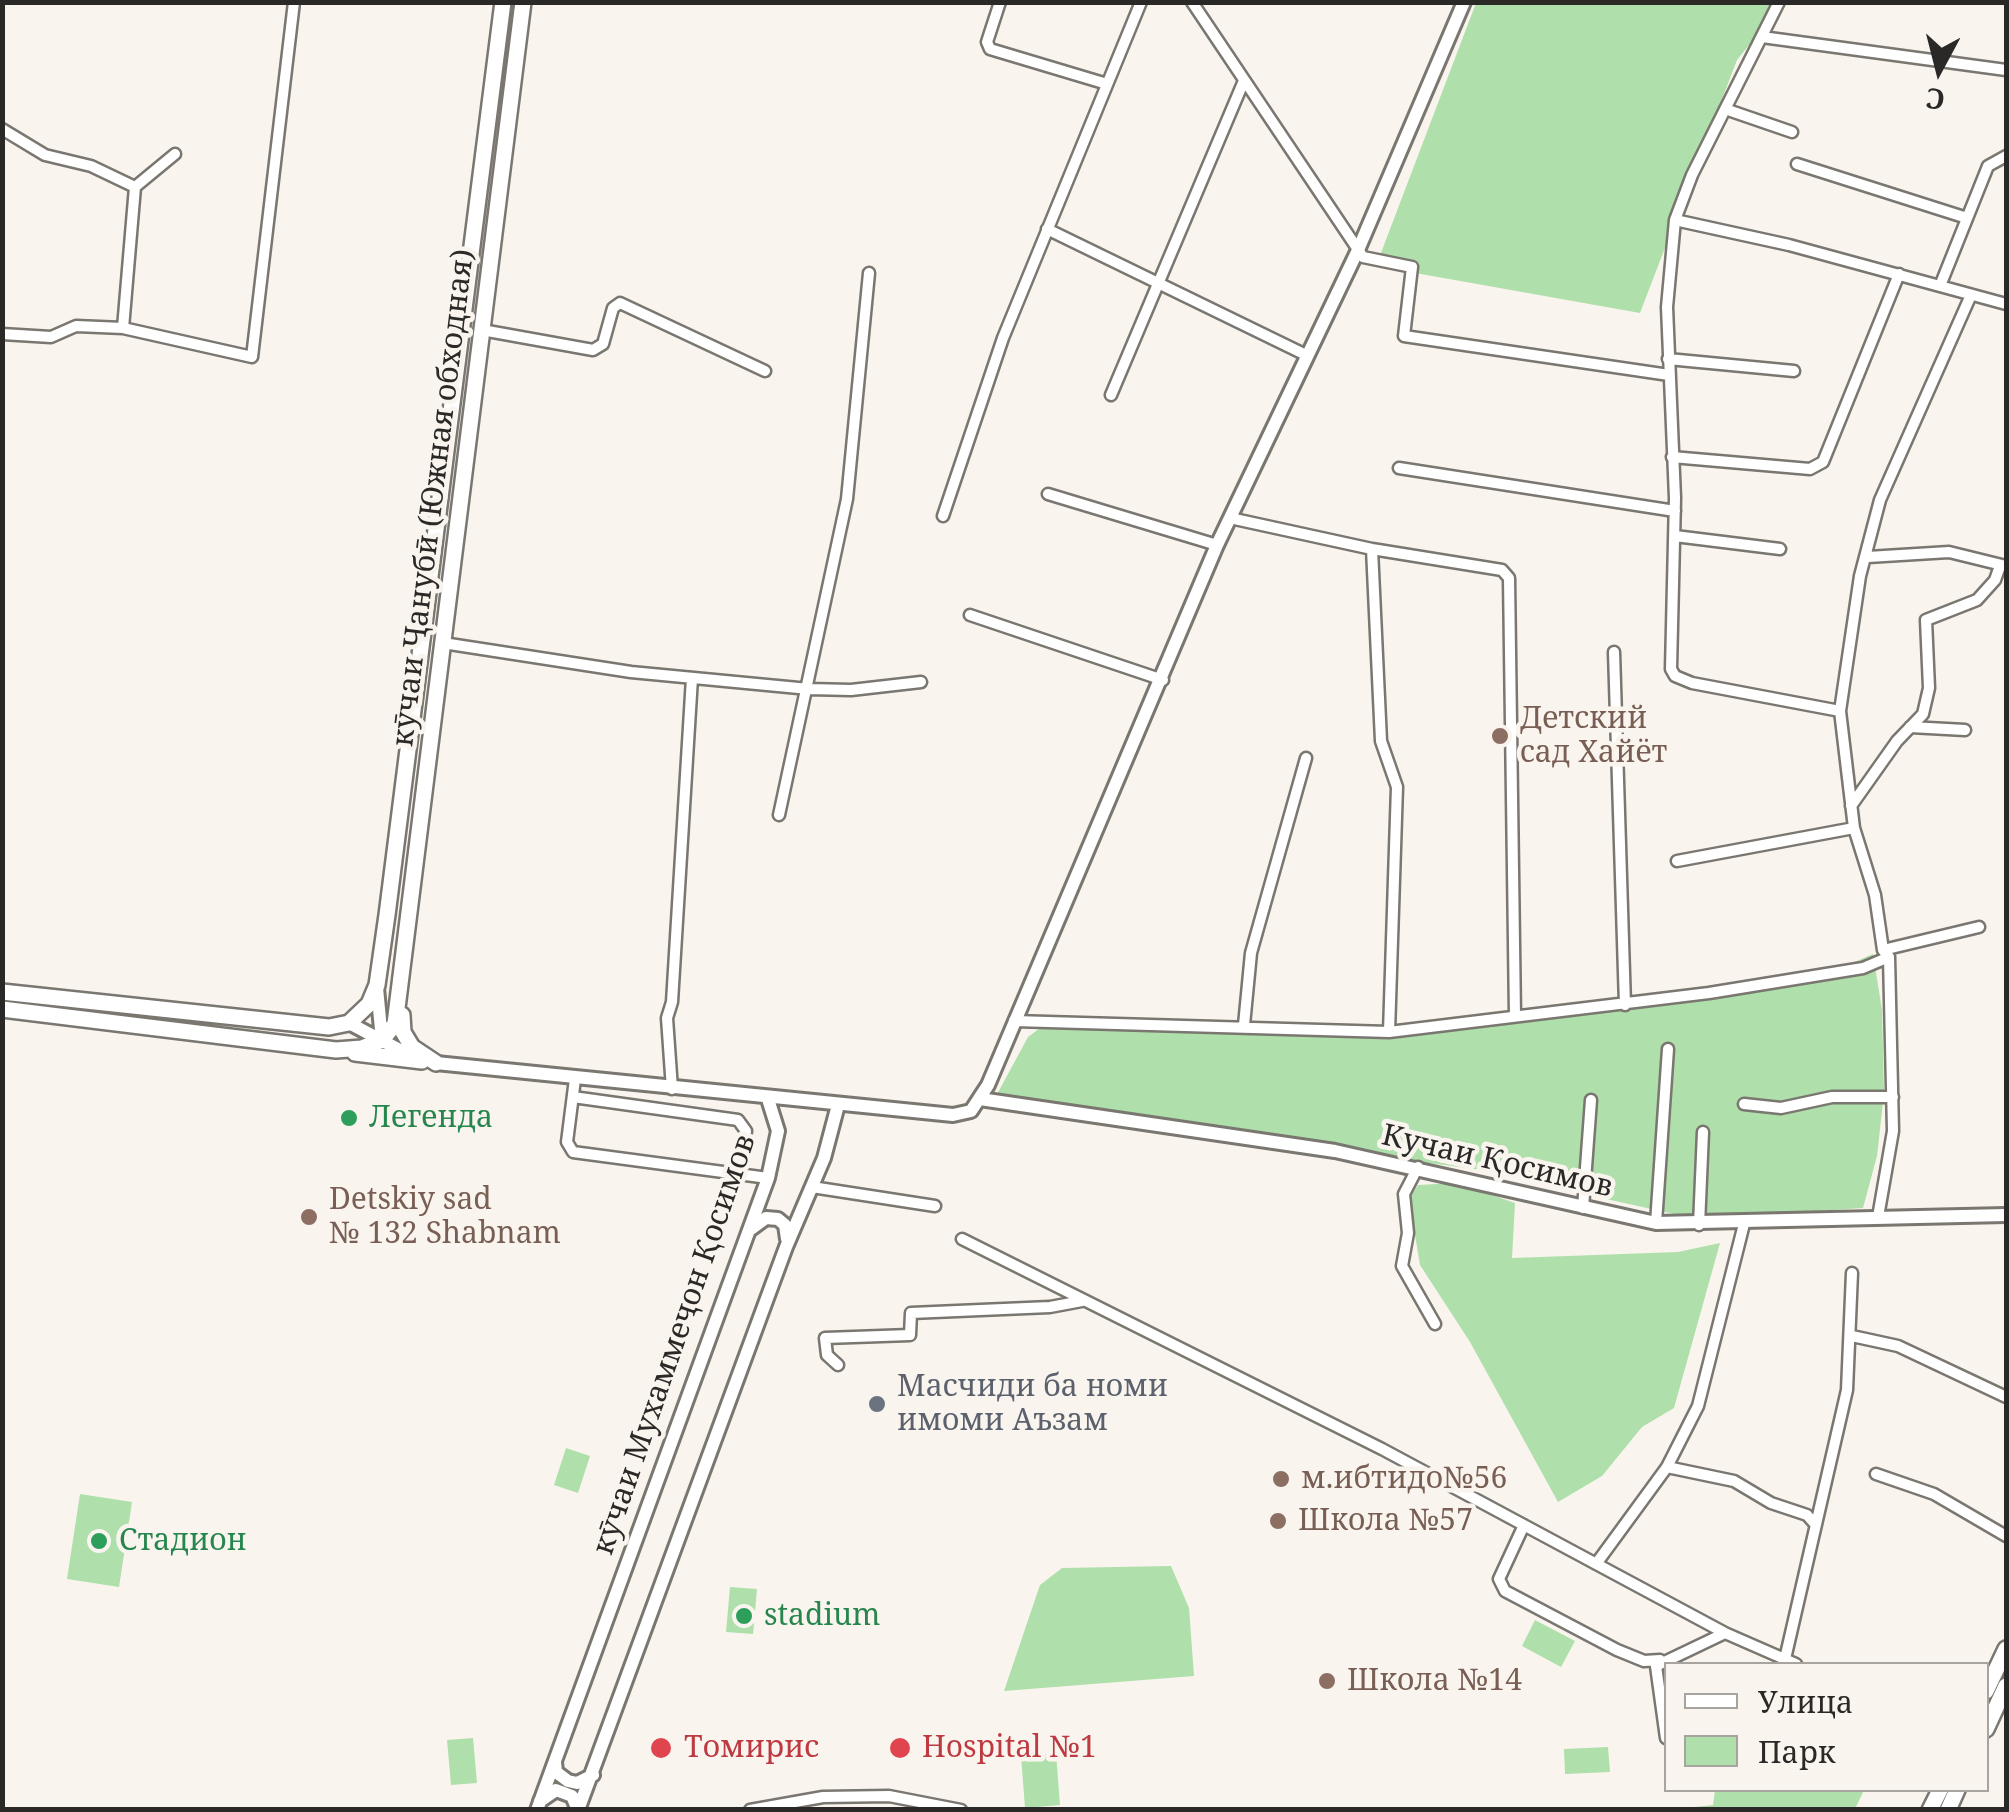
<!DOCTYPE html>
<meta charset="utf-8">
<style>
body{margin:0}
#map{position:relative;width:2009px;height:1812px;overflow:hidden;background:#f9f5ee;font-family:"Noto Serif",serif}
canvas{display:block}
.frame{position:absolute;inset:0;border:5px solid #2b2927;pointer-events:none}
.legend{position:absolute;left:1664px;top:1662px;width:325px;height:130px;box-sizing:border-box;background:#f9f5ee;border:2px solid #a7a39e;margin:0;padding:12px 18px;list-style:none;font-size:30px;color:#2b2927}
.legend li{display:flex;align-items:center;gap:20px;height:50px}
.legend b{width:50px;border:2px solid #a7a39e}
.north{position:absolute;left:1889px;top:20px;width:100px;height:100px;-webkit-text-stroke:8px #f9f5ee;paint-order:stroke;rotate:187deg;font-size:28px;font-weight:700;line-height:40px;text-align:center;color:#2b2927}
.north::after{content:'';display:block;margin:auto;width:35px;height:45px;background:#2b2927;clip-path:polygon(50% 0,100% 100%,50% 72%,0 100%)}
</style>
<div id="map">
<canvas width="2009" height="1812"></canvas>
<div class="frame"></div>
<ul class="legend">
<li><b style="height:12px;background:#fff"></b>Улица</li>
<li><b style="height:28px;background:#afdfaa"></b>Парк</li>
</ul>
<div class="north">С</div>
</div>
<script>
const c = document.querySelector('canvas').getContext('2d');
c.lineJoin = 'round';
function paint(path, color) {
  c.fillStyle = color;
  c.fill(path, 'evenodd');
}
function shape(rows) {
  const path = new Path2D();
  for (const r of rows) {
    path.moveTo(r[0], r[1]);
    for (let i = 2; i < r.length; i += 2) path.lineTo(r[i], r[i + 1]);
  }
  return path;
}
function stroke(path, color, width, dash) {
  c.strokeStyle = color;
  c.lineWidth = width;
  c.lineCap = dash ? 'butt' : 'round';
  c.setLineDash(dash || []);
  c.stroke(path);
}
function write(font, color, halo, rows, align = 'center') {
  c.font = font + ' "Noto Serif",serif';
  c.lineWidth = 9;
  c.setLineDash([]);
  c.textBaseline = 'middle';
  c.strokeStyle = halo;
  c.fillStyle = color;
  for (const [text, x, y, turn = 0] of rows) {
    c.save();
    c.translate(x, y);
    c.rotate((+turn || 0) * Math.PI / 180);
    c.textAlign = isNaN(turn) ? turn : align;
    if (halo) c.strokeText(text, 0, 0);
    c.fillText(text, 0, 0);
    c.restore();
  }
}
const green = shape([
 [1476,3,1775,3,1762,29,1737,60,1640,313,1376,266],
 [1873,954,1882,1010,1884,1093,1877,1156,1863,1208,1697,1219,1597,1197,1553,1179,1335,1151,995,1098,1028,1037,1048,1022,1384,1031,1843,967],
 [1457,1183,1515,1203,1512,1258,1678,1252,1720,1243,1674,1408,1642,1427,1602,1476,1558,1502,1470,1342,1420,1265,1409,1199,1418,1185],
 [566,1448,590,1456,578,1493,554,1485],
 [80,1494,132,1502,119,1587,67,1579],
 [1171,1566,1189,1608,1194,1676,1004,1691,1040,1585,1062,1568],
 [730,1587,757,1589,753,1634,726,1632],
 [1535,1620,1575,1641,1561,1667,1522,1646],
 [473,1738,477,1783,451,1785,447,1740],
 [1608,1747,1610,1772,1565,1774,1564,1749],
 [1056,1753,1060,1805,1025,1808,1021,1756],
 [1715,1790,1864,1790,1855,1809,1675,1809,1713,1805]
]);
const minor = shape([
 [1000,2,987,42,990,49,1107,84],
 [1192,2,1363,257,1412,267,1404,336,1669,375],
 [1779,2,1692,175,1675,220,1667,307,1675,498,1671,669,1675,676,1692,683,1840,711],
 [1762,37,2006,70],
 [1725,109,1792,132],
 [2,129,45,155,91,166,135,187],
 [1797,164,1967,218],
 [1675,220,1789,245,2006,304],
 [1047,229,1306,355],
 [1940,286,1988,166,2006,156],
 [123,328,135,187,175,154],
 [482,330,593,350,603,344,613,308,620,303,765,371],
 [2,334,51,337,76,326,123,328,252,357,294,2],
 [1668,359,1794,371],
 [1111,395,1243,83],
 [1672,457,1810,469,1823,462,1899,274],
 [1399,468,1675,511],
 [1048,494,1217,545],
 [943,516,1003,338,1141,2],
 [1230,518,1372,549,1502,570,1509,578,1515,1016],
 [1675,536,1780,549],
 [1372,549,1381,741,1397,787,1389,1032],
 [1868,557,1949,552,2006,566],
 [970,615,1163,680],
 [443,643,631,672,809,689,851,690,921,682],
 [1614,652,1625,1005],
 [1910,727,1965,730],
 [1851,806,1897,741,1923,714,1929,688,1926,620,1977,600,1995,580,2000,566],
 [779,815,847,499,869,273],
 [1677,861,1854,828],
 [1883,950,1979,927],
 [1014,1021,1389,1032,1709,993,1863,968,1889,957],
 [1244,1025,1251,953,1306,758],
 [575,1079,567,1142,573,1152,768,1178],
 [672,1089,667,1018,672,1002,692,678],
 [573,1097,738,1120,746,1131,741,1174],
 [1744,1104,1781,1108,1832,1097,1893,1097],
 [1418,1167,1404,1194,1408,1233,1402,1266,1435,1324],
 [812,1187,935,1206],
 [1583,1208,1591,1100],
 [1878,1217,1893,1131,1889,957,1883,950,1875,895,1854,828,1840,711,1860,576,1880,500,1971,295],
 [1656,1223,1668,1049],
 [1744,1224,1698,1406,1667,1467,1734,1481,1771,1503,1807,1515,1816,1525],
 [1699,1225,1703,1132],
 [962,1239,1382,1449,1725,1633,1796,1664],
 [1852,1336,1898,1346,2006,1397],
 [838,1365,827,1355,825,1338,910,1335,911,1313,1050,1307,1082,1301],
 [1876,1474,1934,1494,2006,1536],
 [1524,1525,1499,1579,1505,1591,1617,1650,1644,1661,1660,1660],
 [1596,1564,1667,1467],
 [1785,1659,1847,1390,1852,1273],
 [1666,1738,1656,1666,1725,1633],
 [750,1810,823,1797,889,1796,961,1810]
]);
const tertiary = shape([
 [377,988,382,1040],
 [349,1023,413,1057],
 [436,1063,953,1115,971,1111,988,1085,1217,545,1358,250,1464,2],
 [980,1099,1335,1151,1656,1223,2006,1215],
 [751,1229,766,1218,778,1219,785,1225,787,1239],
 [555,1762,556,1772,568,1781,577,1783,593,1775],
 [540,1801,556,1790,572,1796,578,1810],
 [537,1810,768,1178,778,1131,768,1099],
 [578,1810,786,1247,824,1158,838,1105]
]);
const secondary = shape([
 [2,992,329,1027,349,1023,369,1004,377,985,387,915,503,2],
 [2,1009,336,1050,362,1048,382,1040,395,1024,523,2],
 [402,1015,403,1032,412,1047,436,1063],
 [355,1053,422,1061],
 [1986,1691,2006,1649],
 [1986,1729,2006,1686],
 [1930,1810,1940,1790],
 [1948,1810,1957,1790]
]);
const markers = [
 [1500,736,10,"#8d6e63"],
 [349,1118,10,"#2e9e5b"],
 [309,1217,10,"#8d6e63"],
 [877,1404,10,"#6b7280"],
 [1281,1479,10,"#8d6e63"],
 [1278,1521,10,"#8d6e63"],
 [99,1541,10,"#2e9e5b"],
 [744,1616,10,"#2e9e5b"],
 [1327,1681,10,"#8d6e63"],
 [661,1748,12,"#e0444e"],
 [900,1748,12,"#e0444e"]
];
const streetNames = [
 ["кӯчаи Ҷанубӣ (Южная обходная)",434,498,-83],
 ["Кучаи Қосимов",1497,1162,13],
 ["кӯчаи Мухаммеҷон Қосимов",675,1345,-71]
];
const educationNames = [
 ["Детский",1520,719],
 ["сад Хайёт",1520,753],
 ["Detskiy sad",329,1200],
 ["№ 132 Shabnam",329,1234],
 ["м.ибтидо№56",1301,1479],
 ["Школа №57",1298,1521],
 ["Школа №14",1347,1681]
];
const leisureNames = [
 ["Легенда",369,1118],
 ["Стадион",119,1541],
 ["stadium",764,1616]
];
const worshipNames = [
 ["Масчиди ба номи",897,1387],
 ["имоми Аъзам",897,1421]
];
const healthNames = [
 ["Томирис",684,1748],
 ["Hospital №1",922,1748]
];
paint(green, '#afdfaa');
stroke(minor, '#7a7670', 15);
stroke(tertiary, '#7a7670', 18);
stroke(secondary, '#7a7670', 20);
stroke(minor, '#fff', 10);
stroke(tertiary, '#fff', 12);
stroke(secondary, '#fff', 15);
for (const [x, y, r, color] of markers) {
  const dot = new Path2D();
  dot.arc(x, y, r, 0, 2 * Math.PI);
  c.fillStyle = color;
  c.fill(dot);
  stroke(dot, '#f9f5ee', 4);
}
write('30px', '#2b2927', '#f9f5ee', streetNames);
write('30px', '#785e54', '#f9f5ee', educationNames, 'left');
write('30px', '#27864d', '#f9f5ee', leisureNames, 'left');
write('30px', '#5b616d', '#f9f5ee', worshipNames, 'left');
write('30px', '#be3a42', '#f9f5ee', healthNames, 'left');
</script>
